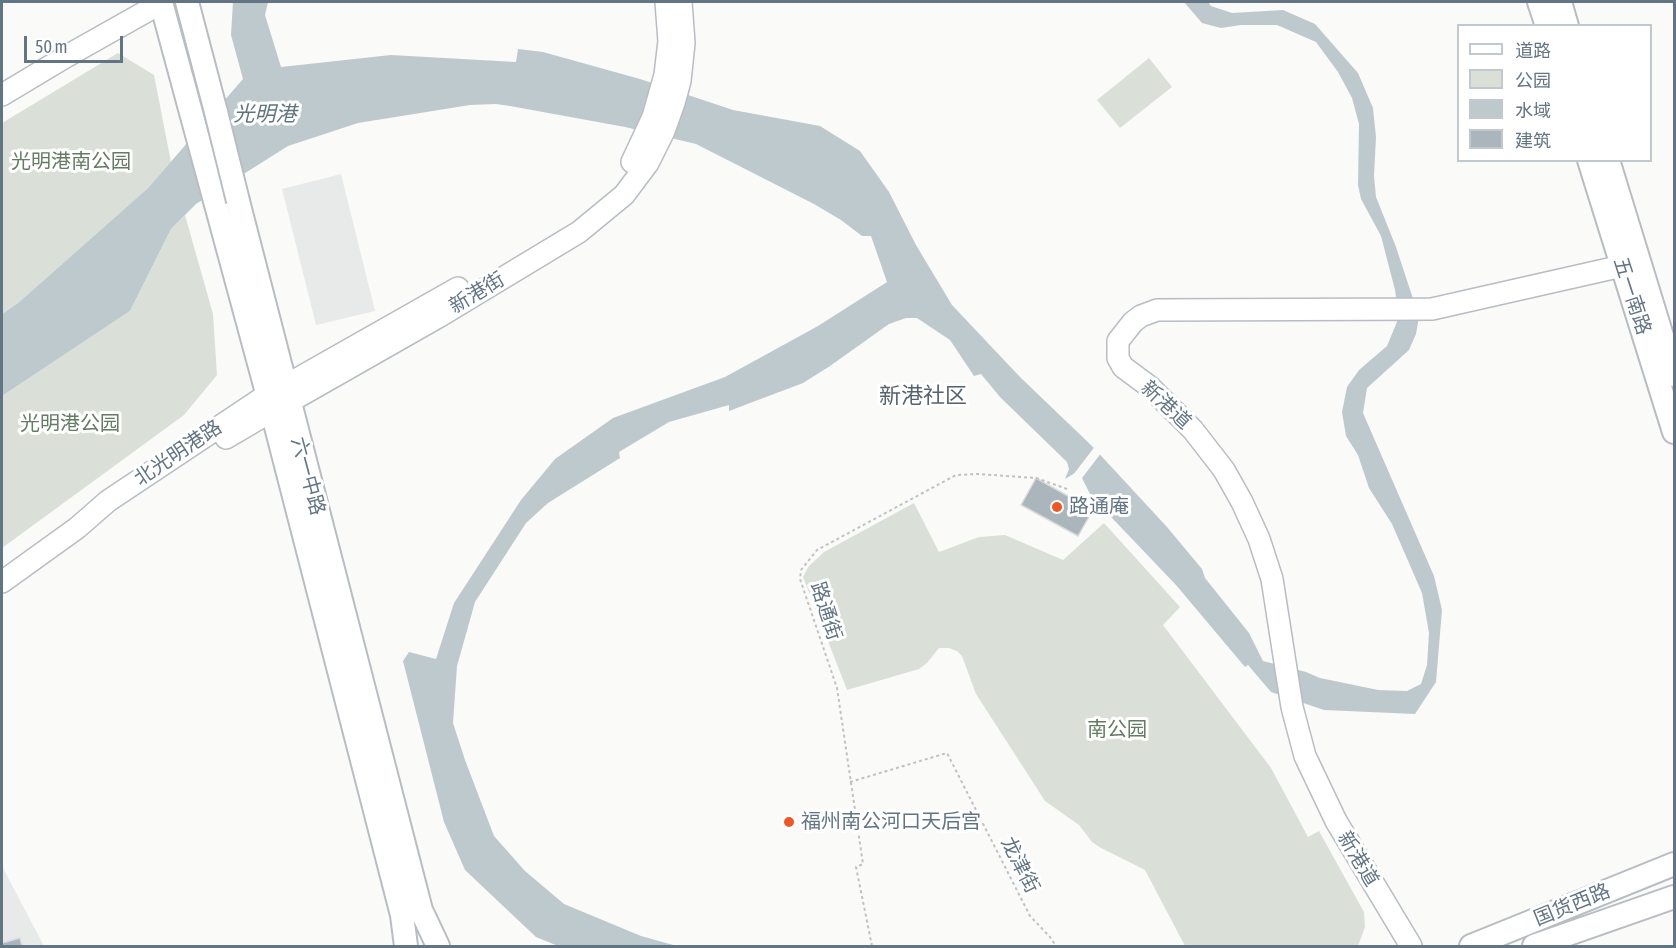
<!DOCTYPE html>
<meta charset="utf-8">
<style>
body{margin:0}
#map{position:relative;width:1676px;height:948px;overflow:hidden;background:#fafaf8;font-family:"Asap Condensed","Noto Sans SC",sans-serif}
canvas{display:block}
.frame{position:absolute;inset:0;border:3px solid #637585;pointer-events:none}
.legend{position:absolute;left:1457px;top:24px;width:195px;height:138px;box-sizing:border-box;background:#fff;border:2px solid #c1c8ce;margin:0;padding:8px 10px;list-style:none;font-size:18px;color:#637585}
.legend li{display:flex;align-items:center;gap:12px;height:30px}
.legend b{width:30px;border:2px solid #c1c8ce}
.scale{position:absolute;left:24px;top:36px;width:99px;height:27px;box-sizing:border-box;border:3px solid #637585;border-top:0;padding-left:8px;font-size:18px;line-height:21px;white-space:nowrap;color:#637585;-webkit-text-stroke:4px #fff;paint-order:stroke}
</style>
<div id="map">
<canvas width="1676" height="948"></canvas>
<div class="frame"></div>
<ul class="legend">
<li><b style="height:8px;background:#fff"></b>道路</li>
<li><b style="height:16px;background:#dae0d7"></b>公园</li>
<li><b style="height:16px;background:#bec9ce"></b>水域</li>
<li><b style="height:16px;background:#abb5bc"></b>建筑</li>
</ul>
<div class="scale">50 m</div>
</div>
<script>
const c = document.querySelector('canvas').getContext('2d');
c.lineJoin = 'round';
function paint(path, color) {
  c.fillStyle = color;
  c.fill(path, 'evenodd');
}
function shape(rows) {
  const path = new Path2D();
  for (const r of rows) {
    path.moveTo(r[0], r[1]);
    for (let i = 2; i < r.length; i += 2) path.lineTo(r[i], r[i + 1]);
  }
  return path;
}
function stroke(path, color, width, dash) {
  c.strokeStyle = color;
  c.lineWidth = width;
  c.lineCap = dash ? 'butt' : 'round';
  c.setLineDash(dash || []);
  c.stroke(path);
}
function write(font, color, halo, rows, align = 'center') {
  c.font = font + ' "Asap Condensed","Noto Sans SC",sans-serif';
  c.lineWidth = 6;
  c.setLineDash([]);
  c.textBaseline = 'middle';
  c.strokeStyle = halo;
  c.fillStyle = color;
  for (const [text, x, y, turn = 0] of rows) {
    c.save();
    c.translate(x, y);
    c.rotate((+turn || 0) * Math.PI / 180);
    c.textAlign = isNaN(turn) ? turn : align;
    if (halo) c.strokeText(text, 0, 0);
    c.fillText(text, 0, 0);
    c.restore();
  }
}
const built = shape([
 [341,174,375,311,316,325,282,189],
 [2,859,4,870,44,946,2,946]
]);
const green = shape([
 [118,53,154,75,171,162,148,188,18,303,2,314,2,123],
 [1149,58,1172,87,1120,128,1097,100],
 [185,215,213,314,217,375,184,415,2,548,2,396,130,311,171,229],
 [914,503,939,552,979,537,1005,535,1063,560,1104,523,1180,607,1163,625,1271,768,1308,837,1319,831,1364,912,1365,927,1358,946,1185,946,1145,870,1101,848,1092,842,1079,825,1045,801,976,694,962,656,957,651,949,648,939,648,927,663,919,669,847,690,803,577,808,567,824,552]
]);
const water = shape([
 [233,2,268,2,265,15,281,67,391,55,516,62,518,49,543,52,640,79,733,110,820,126,860,151,889,192,916,245,952,305,1020,377,1093,447,1167,527,1202,569,1205,578,1249,633,1263,661,1306,672,1320,678,1378,690,1407,691,1421,684,1427,665,1429,633,1422,593,1392,524,1369,488,1358,455,1346,436,1342,412,1347,387,1359,370,1387,346,1399,317,1395,290,1381,236,1361,199,1358,185,1359,124,1352,98,1338,72,1316,42,1277,25,1241,25,1221,28,1202,23,1184,2,1208,2,1211,6,1232,13,1283,10,1315,24,1358,73,1373,108,1376,137,1374,176,1376,197,1396,247,1419,317,1416,334,1409,350,1367,388,1363,413,1434,576,1442,610,1436,682,1415,714,1324,710,1271,692,1248,665,1245,667,1176,585,1091,496,1082,478,1075,473,1065,479,1069,469,1067,462,1000,397,981,374,974,376,950,340,917,318,906,318,889,324,830,366,803,383,729,411,729,405,669,422,619,452,620,458,548,503,526,523,475,602,457,666,453,723,465,760,494,836,525,871,564,904,641,936,677,946,558,946,536,937,465,870,444,822,403,661,409,652,436,659,454,603,521,500,555,459,613,418,725,377,818,326,887,282,871,236,862,236,841,220,814,204,696,144,625,127,510,106,496,104,470,105,358,123,288,146,196,204,171,229,130,311,2,396,2,314,18,303,148,188,243,79,231,35]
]);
const pier = shape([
 [1096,445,1102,452,1082,478,1080,480,1075,476,1070,479]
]);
const building = shape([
 [1036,478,1093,510,1078,536,1021,505,1036,478],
 [20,938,22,946,2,946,2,943,20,938]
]);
const path = shape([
 [850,782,947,753,1030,916,1050,937,1056,946],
 [872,946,856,867,863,864,837,688,800,579,801,570,817,550,956,475,978,474,1036,478,1067,489]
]);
const secondary = shape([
 [2,95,67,56,161,3],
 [632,162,653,117,665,75,669,41,666,2],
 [285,386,458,288],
 [289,402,440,316,579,232,624,195,648,163,664,131,674,103,680,81,684,43,681,2],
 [226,438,272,411],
 [2,582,77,528,108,501,267,395],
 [1411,946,1336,821,1305,756,1292,707,1272,579,1259,539,1242,502,1224,470,1193,430,1150,387,1123,367,1118,358,1118,341,1133,322,1141,316,1157,310,1432,309,1622,266]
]);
const primary = shape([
 [161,2,272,411,402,915,406,946],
 [187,2,216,112],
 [1539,2,1547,26],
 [1560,2,1567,26],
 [1589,160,1674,432],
 [1608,160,1674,375],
 [238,201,421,910,438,946],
 [1471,946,1674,864],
 [1534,946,1674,897]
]);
const primaryBridge = shape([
 [216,112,238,201]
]);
const markers = [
 [1057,507,6,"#ee5724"],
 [789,822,6,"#ee5724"]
];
const parkNames = [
 ["光明港南公园",71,162],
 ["光明港公园",70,424],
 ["南公园",1117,730]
];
const streetNames = [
 ["新港街",477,293,-31],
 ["五一南路",1632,296,72],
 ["新港道",1166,405,43],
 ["北光明港路",178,453,-34],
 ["六一中路",308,476,75],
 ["路通街",826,611,72],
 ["新港道",1358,859,59],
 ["龙津街",1020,865,63],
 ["国货西路",1572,905,-22]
];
const poiNames = [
 ["路通庵",1069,507],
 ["福州南公河口天后宫",801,822]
];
const waterNames = [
 ["光明港",265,114]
];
const quarterNames = [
 ["新港社区",923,396]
];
paint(built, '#e8e9e9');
paint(green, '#dae0d7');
paint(water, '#bec9ce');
paint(pier, '#fafaf8');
paint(building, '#abb5bc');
stroke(building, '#dcdcda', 1.5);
stroke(secondary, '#b7bdc3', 24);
stroke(primary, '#b8bdc2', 26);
stroke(path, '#bfc2c5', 2, [3, 3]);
stroke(secondary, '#fff', 21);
stroke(primary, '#fff', 22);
stroke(primaryBridge, '#b8bdc2', 26, []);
stroke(primaryBridge, '#fff', 22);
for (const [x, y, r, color] of markers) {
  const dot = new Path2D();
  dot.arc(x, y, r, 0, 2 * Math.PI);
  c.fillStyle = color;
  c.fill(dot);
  stroke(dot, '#fff', 2);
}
write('20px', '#667b63', '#fff', parkNames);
write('20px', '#637585', '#fff', streetNames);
write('20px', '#637585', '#fff', poiNames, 'left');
write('italic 21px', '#5e757e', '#fff', waterNames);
write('22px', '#56636f', '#fff', quarterNames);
</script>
